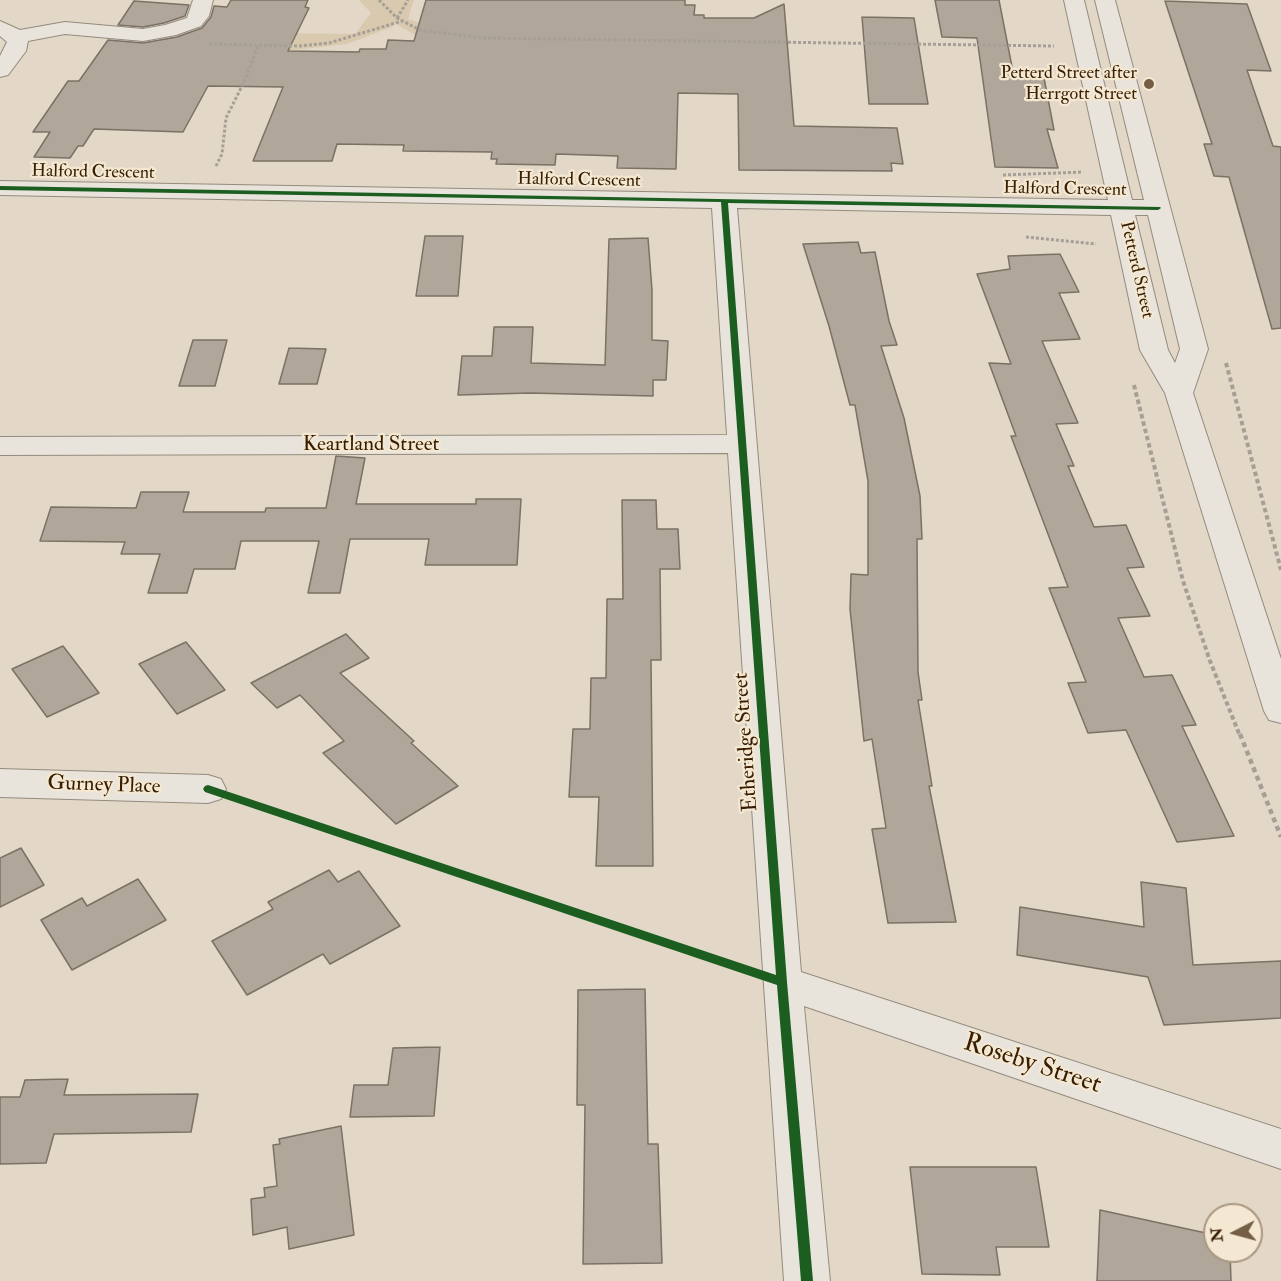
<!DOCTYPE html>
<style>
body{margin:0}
#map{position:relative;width:1281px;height:1281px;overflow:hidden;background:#e3d8c7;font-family:"IM FELL Double Pica",serif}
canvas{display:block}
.north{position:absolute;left:1203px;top:1203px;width:60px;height:60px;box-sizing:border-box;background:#f4e8d3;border:2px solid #a9977f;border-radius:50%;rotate:264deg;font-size:16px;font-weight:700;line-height:24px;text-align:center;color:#381e01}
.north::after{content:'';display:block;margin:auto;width:21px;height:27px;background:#745f46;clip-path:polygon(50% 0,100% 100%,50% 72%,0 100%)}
</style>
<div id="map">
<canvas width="1281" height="1281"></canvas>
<div class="north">N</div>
</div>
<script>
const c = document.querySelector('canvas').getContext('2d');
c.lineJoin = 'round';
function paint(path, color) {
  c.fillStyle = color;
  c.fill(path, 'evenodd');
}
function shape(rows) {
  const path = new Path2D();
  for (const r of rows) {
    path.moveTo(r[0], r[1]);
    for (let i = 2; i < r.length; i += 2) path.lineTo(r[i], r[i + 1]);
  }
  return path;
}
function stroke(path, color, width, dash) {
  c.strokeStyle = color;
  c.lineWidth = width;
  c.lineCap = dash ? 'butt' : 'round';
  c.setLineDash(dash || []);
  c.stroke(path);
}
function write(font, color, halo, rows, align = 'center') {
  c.font = font + ' "IM FELL Double Pica",serif';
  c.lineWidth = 4.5;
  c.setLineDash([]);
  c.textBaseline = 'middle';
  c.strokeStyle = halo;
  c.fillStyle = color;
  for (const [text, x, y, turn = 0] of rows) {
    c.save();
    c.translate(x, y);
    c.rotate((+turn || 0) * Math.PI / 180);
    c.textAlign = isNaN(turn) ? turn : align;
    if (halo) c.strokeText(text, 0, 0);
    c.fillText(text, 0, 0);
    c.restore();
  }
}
const green = shape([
 [359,0,414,0,408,19,429,26,417,36,394,23,392,27,347,44,260,54,223,38,181,32,355,34,371,13]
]);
const building = shape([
 [231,0,308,0,305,7,309,8,288,51,359,52,360,49,386,49,388,40,414,41,426,0,685,0,685,5,695,5,694,15,704,15,704,18,754,18,784,4,794,126,897,128,903,164,891,163,892,171,739,170,738,94,678,93,676,169,617,168,618,156,556,154,555,165,496,164,497,159,491,159,492,152,403,151,404,145,337,144,332,161,253,161,283,87,208,86,183,132,94,129,83,146,78,146,70,158,34,157,50,132,33,132,68,81,79,81,108,40,143,43,177,37,202,28,211,17,214,6,227,7,231,0],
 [935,0,999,0,1014,77,1044,78,1054,130,1047,129,1058,168,995,167,977,38,942,37,935,0],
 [134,1,189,5,185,16,164,23,143,27,118,25,134,1],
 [1165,1,1247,4,1271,71,1247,70,1273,146,1281,147,1281,328,1272,329,1229,177,1214,176,1204,144,1212,144,1165,1],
 [862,17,914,18,928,104,869,104,862,17],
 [425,236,463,236,458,296,416,296,425,236],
 [648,238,652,290,652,340,668,341,666,380,653,380,653,396,530,393,458,395,462,356,492,356,494,327,533,327,531,363,605,365,609,239,648,238],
 [858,242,861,253,875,252,889,321,897,345,881,346,904,418,920,496,922,539,917,539,918,672,922,700,918,700,932,786,929,786,956,922,888,923,872,829,886,828,872,739,864,741,850,609,851,574,868,575,868,481,855,405,850,405,829,326,803,244,858,242],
 [1060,254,1079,292,1059,293,1080,339,1042,341,1078,423,1056,424,1074,466,1068,466,1094,527,1126,525,1144,567,1127,568,1150,616,1118,618,1144,677,1172,675,1196,725,1182,726,1234,836,1177,842,1126,730,1088,733,1068,683,1086,682,1049,588,1068,587,1011,436,1016,436,989,363,1011,364,977,274,1010,269,1008,256,1060,254],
 [193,340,227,340,215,386,179,386,193,340],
 [289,348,326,349,317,384,279,384,289,348],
 [336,456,365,458,356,504,476,504,476,499,521,499,517,565,425,565,429,539,350,539,340,593,308,593,319,541,241,541,235,569,194,569,187,593,148,593,160,554,121,554,125,542,40,541,51,507,136,508,141,492,189,492,183,512,265,512,266,508,326,508,336,456],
 [622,500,656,500,657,529,678,529,680,569,660,569,661,660,651,660,653,866,596,866,599,797,569,797,573,729,590,729,591,678,606,678,607,599,623,599,622,500],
 [346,634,369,658,340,673,414,741,411,743,458,786,396,824,323,753,344,741,300,695,277,708,251,683,346,634],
 [186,642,225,690,177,714,139,664,186,642],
 [63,646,99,693,47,717,12,669,63,646],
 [21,848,44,885,0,907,0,858,21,848],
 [329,870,338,882,359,871,400,926,330,964,323,954,247,995,212,941,273,909,268,902,329,870],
 [138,879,166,920,72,970,41,920,82,898,87,906,138,879],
 [1141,882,1186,888,1193,965,1281,961,1281,1018,1164,1025,1148,977,1017,955,1020,907,1144,927,1141,882],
 [645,989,648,1144,658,1144,662,1263,583,1264,585,1105,577,1105,578,990,645,989],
 [440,1047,434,1116,350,1117,354,1085,388,1085,393,1048,440,1047],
 [68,1079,64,1095,198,1094,191,1132,54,1134,46,1163,0,1164,0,1097,20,1097,25,1080,68,1079],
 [341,1126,354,1235,289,1249,287,1227,253,1235,251,1199,265,1197,264,1188,277,1186,273,1145,280,1144,279,1139,341,1126],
 [910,1167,1036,1167,1049,1247,996,1247,1000,1275,922,1274,910,1167],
 [1100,1210,1215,1235,1215,1251,1230,1251,1231,1281,1097,1281,1100,1210]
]);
const pathFar2 = shape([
 [379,0,397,18,420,30,481,38,1054,46],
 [397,18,408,0],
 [209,44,300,46,329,43,402,21],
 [216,166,222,154,226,118,245,80,258,46],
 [1003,175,1083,172],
 [1026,237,1096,244]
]);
const pathFar1 = shape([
 [1226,363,1281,570],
 [1134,385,1183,581,1210,661,1240,736]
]);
const path = shape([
 [1240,734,1281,837]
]);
const minor = shape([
 [193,0,213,0,209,16,201,26,176,35,143,41,65,34,28,41,26,51,8,75,0,77,0,56,7,42,0,36,0,21,20,30,65,22,143,29,165,25,187,18,193,0],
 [1064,0,1084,0,1132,200,1144,200,1095,0,1115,0,1208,349,1193,393,1281,659,1281,723,1269,720,1264,711,1165,393,1140,350,1111,215,737,208,801,972,1281,1129,1281,1169,804,1006,830,1281,784,1281,728,453,0,455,0,437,727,435,712,208,0,195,0,181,1108,200,1064,0],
 [1135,215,1148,215,1180,349,1175,363,1168,350,1135,215],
 [0,769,208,775,221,779,226,789,221,799,208,803,0,797,0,769]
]);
const cycleway = shape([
 [0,186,1160,207,1161,208,1158,210,728,203,787,982,813,1281,801,1281,777,985,205,792,203,789,205,786,208,785,211,786,776,975,721,202,0,190,0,186]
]);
const markers = [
 [1149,84,6,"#745f46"]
];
const farPoinames = [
 ["Petterd Street after",1137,74],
 ["Herrgott Street",1137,95]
];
const farStreetnames = [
 ["Halford Crescent",93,173,1],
 ["Halford Crescent",579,181,1],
 ["Halford Crescent",1065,190,1],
 ["Petterd Street",1136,270,77]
];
const streetNames = [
 ["Keartland Street",371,445],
 ["Etheridge Street",747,742,-94],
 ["Gurney Place",104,786,2]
];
const nearStreetnames = [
 ["Roseby Street",1032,1065,18]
];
paint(green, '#d8c9af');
paint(building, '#b0a699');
stroke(building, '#7b7164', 1.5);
stroke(minor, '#948b7e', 2);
stroke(pathFar2, '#a69f96', 3, [3, 2]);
stroke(pathFar1, '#a69f96', 4, [4.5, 3]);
stroke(path, '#a69f96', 4.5, [5, 4]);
paint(minor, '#e8e3db');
paint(cycleway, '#1b5e20');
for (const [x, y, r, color] of markers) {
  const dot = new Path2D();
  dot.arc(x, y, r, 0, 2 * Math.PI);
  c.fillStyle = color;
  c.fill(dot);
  stroke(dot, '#f4e8d3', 2);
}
write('18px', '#381e01', '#f4e8d3', farPoinames, 'right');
write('18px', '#381e01', '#f4e8d3', farStreetnames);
write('21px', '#381e01', '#f4e8d3', streetNames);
write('26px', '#381e01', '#f4e8d3', nearStreetnames);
</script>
